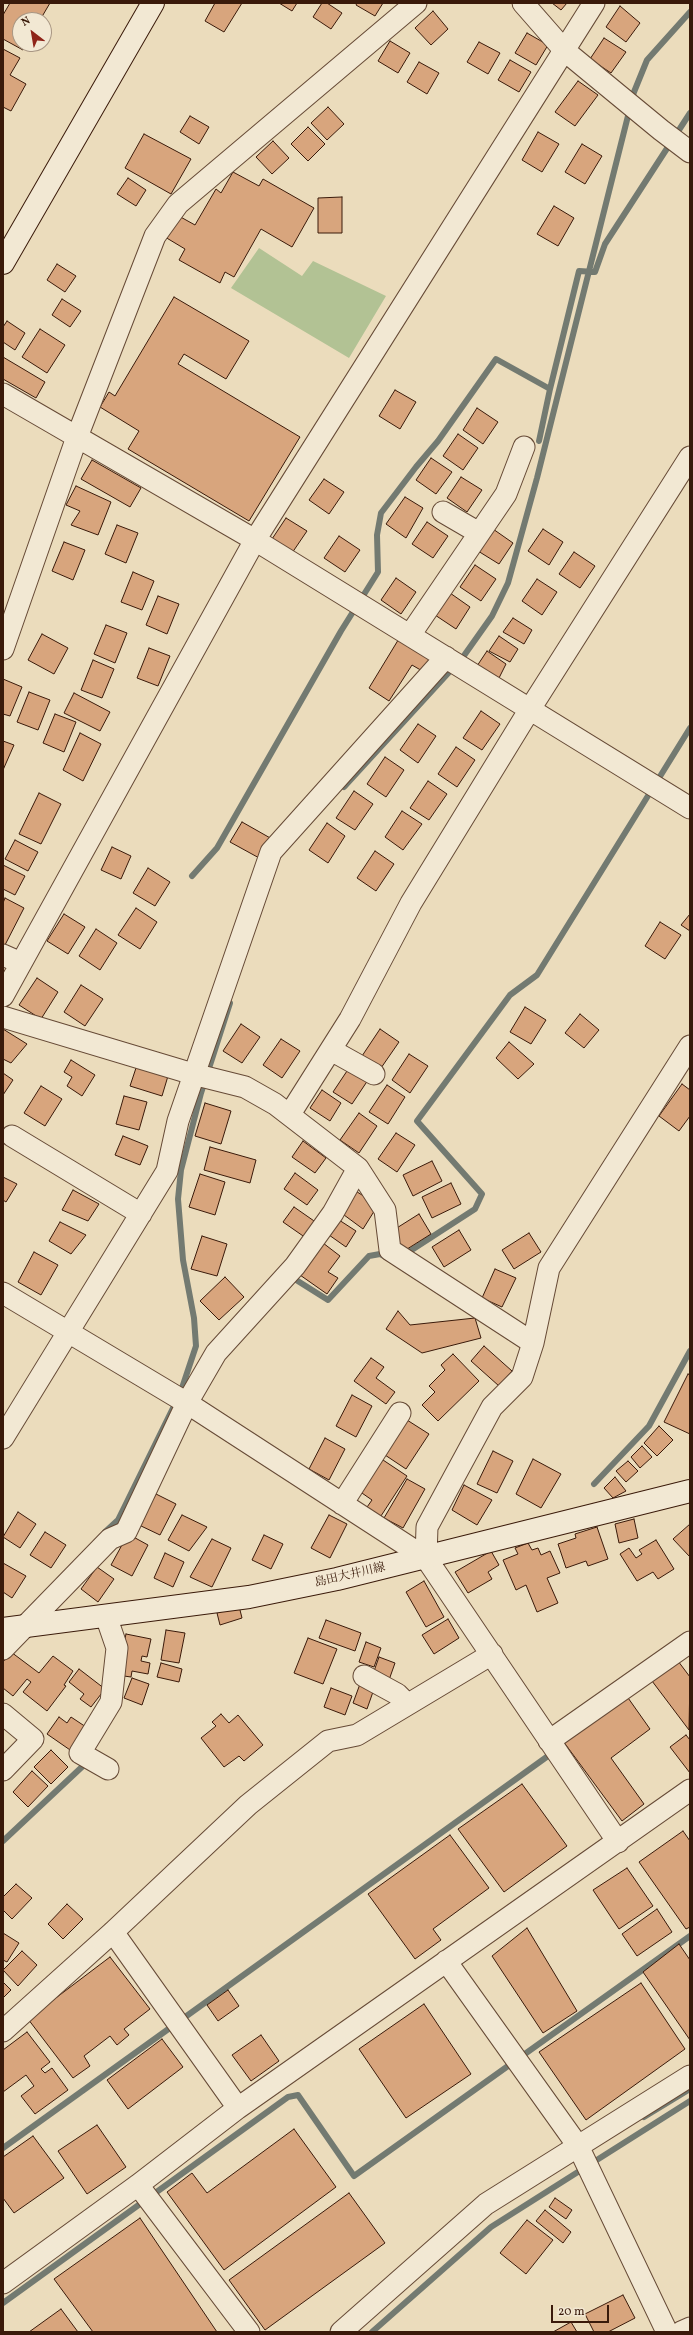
<!DOCTYPE html>
<meta charset="utf-8">
<style>
body{margin:0}
#map{position:relative;width:693px;height:2335px;overflow:hidden;background:#ebdcbc;font-family:Vollkorn,serif}
canvas{display:block}
.frame{position:absolute;inset:0;border:4px solid #3a1a0a;pointer-events:none}
.north{position:absolute;left:12px;top:12px;width:40px;height:40px;box-sizing:border-box;background:#f2e8d3;border:1px solid #a89683;border-radius:50%;rotate:329deg;font-size:11px;font-weight:700;line-height:16px;text-align:center;color:#3a1a0a}
.north::after{content:'';display:block;margin:auto;width:14px;height:18px;background:#8f2418;clip-path:polygon(50% 0,100% 100%,50% 72%,0 100%)}
.scale{position:absolute;left:551px;top:2305px;width:58px;height:18px;box-sizing:border-box;border:2px solid #3a1a0a;border-top:0;padding-left:5px;font-size:12px;line-height:14px;white-space:nowrap;color:#3a1a0a;-webkit-text-stroke:3px #f2e8d3;paint-order:stroke}
</style>
<div id="map">
<canvas width="693" height="2335"></canvas>
<div class="frame"></div>
<div class="north">N</div>
<div class="scale">20 m</div>
</div>
<script>
const c = document.querySelector('canvas').getContext('2d');
c.lineJoin = 'round';
function paint(path, color) {
  c.fillStyle = color;
  c.fill(path, 'evenodd');
}
function shape(rows) {
  const path = new Path2D();
  for (const r of rows) {
    path.moveTo(r[0], r[1]);
    for (let i = 2; i < r.length; i += 2) path.lineTo(r[i], r[i + 1]);
  }
  return path;
}
function stroke(path, color, width, dash) {
  c.strokeStyle = color;
  c.lineWidth = width;
  c.lineCap = dash ? 'butt' : 'round';
  c.setLineDash(dash || []);
  c.stroke(path);
}
function write(font, color, halo, rows, align = 'center') {
  c.font = font + ' Vollkorn,"Noto Serif JP",serif';
  c.lineWidth = 3;
  c.setLineDash([]);
  c.textBaseline = 'middle';
  c.strokeStyle = halo;
  c.fillStyle = color;
  for (const [text, x, y, turn = 0] of rows) {
    c.save();
    c.translate(x, y);
    c.rotate((+turn || 0) * Math.PI / 180);
    c.textAlign = isNaN(turn) ? turn : align;
    if (halo) c.strokeText(text, 0, 0);
    c.fillText(text, 0, 0);
    c.restore();
  }
}
const green = shape([
 [259,248,302,276,313,261,386,296,349,358,231,288]
]);
const stream = shape([
 [550,389,579,271,595,272,605,244,690,113],
 [344,787,463,657,492,616,508,583,537,478,634,92,647,60,690,12],
 [192,876,217,848,341,631,378,572,377,535,381,513,416,467,438,441,496,359,550,389,539,441],
 [404,1255,475,1209,482,1194,417,1121,510,995,537,975,690,728],
 [293,1278,328,1300,369,1256,380,1254,387,1258],
 [180,1394,196,1346,194,1318,183,1260,178,1199,181,1170,201,1093,230,1003],
 [594,1484,649,1426,690,1351],
 [105,1532,118,1520,174,1406],
 [3,1841,84,1765],
 [644,2117,690,2089],
 [3,2148,548,1756],
 [3,2303,288,2097,298,2095,354,2176,690,1936],
 [372,2332,491,2227,690,2101]
]);
const building = shape([
 [10,3,50,3,40,20,20,20,20,44,27,44,23,50,3,39,3,15,10,3],
 [215,3,242,3,224,32,205,21,215,3],
 [279,3,297,3,292,11,279,3],
 [322,3,327,3,342,13,331,29,313,17,322,3],
 [357,3,383,3,375,16,356,5,357,3],
 [552,3,567,3,561,10,552,3],
 [620,6,640,23,626,42,606,27,620,6],
 [433,11,448,29,431,45,415,28,433,11],
 [527,33,548,45,536,65,515,53,527,33],
 [604,38,626,52,611,73,590,59,604,38],
 [390,41,410,53,398,73,378,61,390,41],
 [479,42,500,53,488,74,467,62,479,42],
 [3,49,20,58,10,75,26,84,11,111,3,107,3,49],
 [510,60,531,72,519,92,498,80,510,60],
 [419,62,439,73,427,94,407,82,419,62],
 [578,81,598,95,575,126,555,112,578,81],
 [328,107,344,124,327,140,311,123,328,107],
 [190,116,209,127,199,144,180,132,190,116],
 [308,127,325,144,308,161,291,144,308,127],
 [538,132,559,144,542,172,522,160,538,132],
 [144,134,191,159,171,194,125,168,144,134],
 [273,141,289,158,272,174,256,157,273,141],
 [582,144,602,156,585,184,565,172,582,144],
 [233,172,259,186,263,179,314,208,292,247,261,229,234,277,225,272,220,283,179,260,185,249,165,237,177,215,195,225,216,189,221,193,233,172],
 [128,178,146,190,136,206,117,194,128,178],
 [342,197,342,233,318,233,318,198,342,197],
 [554,206,574,218,558,246,537,234,554,206],
 [57,264,76,276,65,292,47,280,57,264],
 [174,297,249,341,226,379,184,354,178,364,300,437,249,521,128,449,139,431,100,407,109,392,115,396,174,297],
 [62,299,81,311,70,327,52,315,62,299],
 [7,321,25,333,15,350,3,342,3,327,7,321],
 [40,329,65,345,47,373,22,357,40,329],
 [3,357,45,382,36,398,3,379,3,357],
 [395,390,416,402,400,429,379,416,395,390],
 [477,408,498,422,483,444,463,430,477,408],
 [458,434,478,448,463,470,443,456,458,434],
 [431,458,452,472,436,494,416,480,431,458],
 [92,460,141,488,130,507,81,479,92,460],
 [461,477,482,490,467,512,447,498,461,477],
 [324,479,344,492,329,514,309,500,324,479],
 [76,486,111,502,98,535,71,525,80,511,66,505,76,486],
 [405,497,423,508,406,538,386,524,405,497],
 [286,518,307,531,292,553,272,539,286,518],
 [427,522,448,536,433,558,412,544,427,522],
 [117,525,138,533,126,563,105,554,117,525],
 [493,529,513,543,499,564,478,551,493,529],
 [543,529,563,542,549,565,528,551,543,529],
 [339,536,360,550,345,572,324,558,339,536],
 [64,542,85,550,73,580,52,571,64,542],
 [574,552,595,566,580,588,559,574,574,552],
 [475,565,496,579,481,601,460,587,475,565],
 [133,572,154,581,142,610,121,602,133,572],
 [396,578,416,592,401,614,381,600,396,578],
 [537,579,557,592,542,615,522,601,537,579],
 [450,593,470,607,456,629,435,615,450,593],
 [158,596,179,604,167,634,146,625,158,596],
 [513,618,532,630,524,644,503,632,513,618],
 [106,625,127,633,115,663,94,654,106,625],
 [42,634,68,648,54,674,28,660,42,634],
 [499,636,518,649,510,662,489,651,499,636],
 [400,637,433,657,424,672,412,665,389,701,369,688,400,637],
 [149,648,170,656,158,686,137,678,149,648],
 [487,651,506,664,499,678,477,666,487,651],
 [93,660,114,669,102,698,81,690,93,660],
 [3,679,22,687,10,716,3,714,3,679],
 [29,692,50,700,38,730,17,722,29,692],
 [74,693,110,712,100,731,64,713,74,693],
 [481,711,500,724,482,750,463,738,481,711],
 [55,714,76,722,64,752,43,743,55,714],
 [418,724,436,736,418,763,400,750,418,724],
 [80,733,101,744,83,781,63,770,80,733],
 [3,741,14,745,3,770,3,741],
 [456,747,475,760,457,787,438,774,456,747],
 [385,757,404,770,386,797,367,784,385,757],
 [428,781,447,794,429,820,410,808,428,781],
 [354,791,373,804,355,830,336,818,354,791],
 [39,793,61,804,41,844,19,834,39,793],
 [402,811,422,824,403,850,385,837,402,811],
 [242,822,272,839,261,859,230,842,242,822],
 [327,823,345,836,328,863,309,850,327,823],
 [15,840,38,852,28,871,5,859,15,840],
 [112,847,131,856,121,879,101,870,112,847],
 [375,851,394,864,376,891,357,878,375,851],
 [3,865,25,876,15,895,3,889,3,865],
 [148,868,170,882,155,906,133,893,148,868],
 [5,898,24,908,5,945,3,945,3,903,5,898],
 [136,908,157,922,140,949,118,935,136,908],
 [64,914,85,927,68,954,47,941,64,914],
 [690,914,690,931,681,925,690,914],
 [660,922,681,935,665,959,645,946,660,922],
 [96,929,117,943,100,970,79,956,96,929],
 [37,978,58,992,41,1019,19,1005,37,978],
 [81,985,103,999,85,1026,64,1012,81,985],
 [525,1007,546,1020,531,1044,510,1032,525,1007],
 [580,1014,599,1030,584,1048,565,1033,580,1014],
 [241,1024,260,1037,242,1063,223,1051,241,1024],
 [3,1029,27,1044,11,1063,3,1059,3,1029],
 [380,1029,399,1042,381,1068,362,1056,380,1029],
 [281,1039,300,1051,282,1078,263,1065,281,1039],
 [509,1042,534,1064,518,1079,496,1058,509,1042],
 [409,1054,428,1066,410,1093,392,1080,409,1054],
 [71,1060,95,1075,82,1096,67,1086,72,1077,64,1072,71,1060],
 [137,1065,168,1076,162,1096,130,1086,137,1065],
 [351,1065,370,1077,352,1104,333,1092,351,1065],
 [3,1073,13,1080,3,1095,3,1073],
 [682,1084,690,1090,690,1116,679,1131,659,1116,682,1084],
 [387,1085,405,1097,388,1124,369,1112,387,1085],
 [41,1086,62,1099,45,1126,24,1113,41,1086],
 [322,1090,341,1103,330,1121,310,1108,322,1090],
 [124,1096,147,1102,139,1130,116,1124,124,1096],
 [205,1103,231,1111,221,1144,195,1136,205,1103],
 [359,1113,377,1126,359,1153,340,1140,359,1113],
 [396,1133,415,1145,397,1172,378,1159,396,1133],
 [123,1136,148,1146,140,1165,115,1155,123,1136],
 [303,1141,326,1158,315,1173,292,1157,303,1141],
 [210,1147,256,1160,250,1183,204,1170,210,1147],
 [432,1161,442,1181,413,1196,403,1175,432,1161],
 [295,1173,318,1190,307,1205,284,1189,295,1173],
 [200,1174,225,1182,215,1215,189,1207,200,1174],
 [3,1177,17,1184,6,1202,3,1200,3,1177],
 [451,1183,461,1204,432,1218,422,1197,451,1183],
 [73,1190,99,1204,88,1221,62,1210,73,1190],
 [354,1190,378,1205,363,1229,340,1212,354,1190],
 [294,1207,317,1223,306,1238,283,1222,294,1207],
 [419,1214,431,1234,404,1251,392,1231,419,1214],
 [339,1220,356,1231,346,1247,329,1235,339,1220],
 [60,1222,86,1235,71,1254,49,1241,60,1222],
 [459,1230,471,1250,444,1267,432,1247,459,1230],
 [529,1233,541,1252,514,1269,502,1250,529,1233],
 [202,1236,227,1244,217,1276,191,1269,202,1236],
 [323,1243,340,1256,328,1272,338,1278,327,1294,300,1275,323,1243],
 [34,1252,58,1265,41,1295,18,1282,34,1252],
 [495,1269,516,1278,502,1307,482,1298,495,1269],
 [225,1277,244,1297,219,1320,200,1301,225,1277],
 [398,1311,410,1325,475,1318,481,1338,422,1353,386,1329,398,1311],
 [484,1346,512,1371,499,1386,471,1361,484,1346],
 [453,1354,479,1381,438,1421,422,1405,435,1392,429,1386,445,1370,441,1365,453,1354],
 [371,1358,384,1367,376,1378,395,1392,386,1404,354,1381,371,1358],
 [688,1374,690,1375,690,1434,664,1422,688,1374],
 [352,1395,372,1406,356,1437,336,1426,352,1395],
 [407,1420,429,1434,406,1469,385,1455,407,1420],
 [659,1426,673,1440,657,1456,644,1443,659,1426],
 [325,1438,345,1449,329,1480,309,1469,325,1438],
 [642,1446,652,1457,640,1468,631,1457,642,1446],
 [493,1451,513,1461,497,1493,477,1484,493,1451],
 [380,1458,407,1476,379,1519,365,1510,372,1500,359,1491,380,1458],
 [533,1459,561,1474,541,1508,516,1494,533,1459],
 [628,1461,638,1471,626,1482,616,1471,628,1461],
 [615,1477,626,1491,613,1498,604,1488,615,1477],
 [407,1479,425,1489,403,1528,384,1518,407,1479],
 [464,1485,492,1500,477,1525,452,1510,464,1485],
 [156,1494,176,1504,160,1535,139,1525,156,1494],
 [18,1512,36,1524,20,1548,3,1537,18,1512],
 [182,1515,207,1527,189,1551,168,1540,182,1515],
 [329,1515,347,1524,330,1558,311,1548,329,1515],
 [634,1519,638,1538,619,1543,615,1524,634,1519],
 [690,1524,690,1557,673,1539,690,1524],
 [597,1527,608,1559,588,1566,586,1561,566,1568,558,1544,576,1538,575,1534,597,1527],
 [45,1532,66,1545,51,1568,30,1555,45,1532],
 [128,1534,148,1545,132,1576,111,1565,128,1534],
 [264,1535,283,1544,271,1569,252,1560,264,1535],
 [212,1539,231,1548,212,1587,190,1577,212,1539],
 [656,1540,674,1569,658,1579,653,1572,637,1581,620,1554,629,1548,636,1558,642,1554,639,1550,656,1540],
 [528,1543,532,1550,538,1548,541,1555,550,1551,560,1573,547,1578,558,1603,537,1612,526,1585,516,1590,503,1560,518,1554,515,1548,528,1543],
 [491,1551,499,1565,488,1572,492,1579,468,1593,455,1572,491,1551],
 [165,1553,184,1562,173,1587,154,1578,165,1553],
 [3,1563,26,1576,12,1598,3,1592,3,1563],
 [97,1567,114,1579,98,1602,81,1589,97,1567],
 [424,1581,444,1617,426,1627,406,1592,424,1581],
 [239,1606,242,1618,220,1625,217,1613,239,1606],
 [448,1619,459,1638,434,1654,422,1635,448,1619],
 [326,1620,361,1633,355,1651,319,1638,326,1620],
 [166,1630,185,1633,179,1663,161,1660,166,1630],
 [126,1634,151,1639,147,1657,142,1656,141,1661,150,1663,148,1674,132,1671,131,1677,117,1675,126,1634],
 [308,1638,337,1649,323,1684,294,1673,308,1638],
 [366,1642,381,1648,374,1667,359,1662,366,1642],
 [11,1652,39,1673,53,1656,73,1671,64,1685,66,1686,47,1711,23,1692,31,1682,27,1679,13,1696,3,1688,3,1662,11,1652],
 [379,1657,395,1663,389,1680,373,1674,379,1657],
 [678,1661,690,1677,689,1730,652,1681,678,1661],
 [161,1663,182,1669,179,1682,157,1677,161,1663],
 [79,1669,105,1689,91,1707,80,1699,84,1694,69,1682,79,1669],
 [132,1678,149,1684,142,1705,124,1698,132,1678],
 [360,1684,374,1689,367,1709,353,1703,360,1684],
 [331,1688,352,1696,345,1715,324,1707,331,1688],
 [626,1695,650,1729,611,1758,644,1804,622,1821,563,1741,626,1695],
 [221,1714,229,1723,238,1715,263,1745,244,1761,239,1756,224,1767,201,1738,216,1726,212,1722,221,1714],
 [59,1717,67,1723,71,1717,89,1729,73,1752,47,1734,59,1717],
 [686,1735,690,1740,690,1773,670,1747,686,1735],
 [51,1750,68,1767,51,1784,34,1767,51,1750],
 [32,1771,48,1786,28,1807,13,1792,32,1771],
 [522,1784,567,1846,504,1892,458,1829,522,1784],
 [683,1831,690,1841,690,1927,686,1929,639,1862,683,1831],
 [450,1835,489,1888,433,1929,441,1940,415,1959,368,1894,450,1835],
 [627,1868,653,1906,619,1929,593,1890,627,1868],
 [16,1884,32,1898,12,1919,3,1910,3,1897,16,1884],
 [67,1904,83,1919,63,1939,48,1924,67,1904],
 [657,1909,672,1932,637,1956,622,1934,657,1909],
 [527,1928,577,2011,543,2033,492,1956,527,1928],
 [3,1933,19,1943,7,1962,3,1960,3,1933],
 [679,1944,690,1960,690,2040,643,1972,679,1944],
 [22,1951,37,1965,18,1986,3,1970,22,1951],
 [110,1957,150,2009,124,2029,129,2035,117,2045,110,2036,84,2056,90,2066,73,2078,28,2019,110,1957],
 [3,1982,11,1990,3,1998,3,1982],
 [641,1983,685,2049,586,2120,539,2052,641,1983],
 [228,1990,239,2006,218,2021,207,2005,228,1990],
 [424,2004,471,2074,406,2118,359,2049,424,2004],
 [27,2032,50,2062,41,2069,45,2073,52,2068,68,2090,35,2114,21,2096,34,2086,26,2075,3,2092,3,2050,27,2032],
 [261,2035,279,2061,251,2081,232,2055,261,2035],
 [162,2039,183,2067,128,2109,107,2080,162,2039],
 [97,2125,126,2167,87,2194,58,2151,97,2125],
 [294,2129,336,2187,224,2270,167,2192,192,2173,207,2193,294,2129],
 [33,2136,64,2178,14,2213,3,2198,3,2157,33,2136],
 [349,2193,385,2243,265,2330,229,2280,349,2193],
 [555,2198,572,2210,566,2219,549,2207,555,2198],
 [545,2210,571,2232,563,2243,536,2221,545,2210],
 [140,2218,217,2332,93,2332,54,2279,140,2218],
 [527,2220,553,2240,526,2274,500,2253,527,2220],
 [623,2295,635,2318,608,2332,594,2332,585,2314,623,2295],
 [61,2309,78,2332,29,2332,61,2309],
 [571,2322,577,2332,553,2332,571,2322]
]);
const street = shape([
 [523,3,565,51,661,130,690,152],
 [3,394,255,540,690,808],
 [443,512,479,533],
 [410,635,506,494,524,447],
 [3,649,77,437,155,236,178,204,416,3],
 [3,955,21,963],
 [3,996,255,540,594,3],
 [3,1017,193,1074,245,1087,275,1104,358,1168,385,1210,390,1250,533,1343],
 [331,1050,374,1074],
 [290,1114,350,1019,411,903,530,709,690,457],
 [12,1136,141,1214],
 [3,1293,187,1403,426,1558,618,1842],
 [3,1438,167,1171,178,1121,271,852,446,657],
 [342,1504,400,1413],
 [426,1558,427,1527,492,1407,522,1377,533,1343,549,1268,690,1046],
 [106,1616,117,1648,111,1702,80,1753,108,1769],
 [3,1649,110,1539,126,1532,187,1403,216,1353,295,1266,333,1213,358,1168],
 [364,1676,397,1694,407,1704],
 [3,1714,33,1739,3,1770],
 [549,1741,690,1642],
 [113,1932,238,2108],
 [446,1961,578,2146,667,2332],
 [3,2031,113,1932,248,1805,328,1741,357,1735,492,1654],
 [138,2185,249,2332],
 [3,2283,138,2185,238,2108,690,1790],
 [341,2332,486,2204,690,2076],
 [681,2332,690,2328]
]);
const secondary = shape([
 [3,263,153,3],
 [3,1629,249,1597,337,1579,690,1491]
]);
const streetNames = [
 ["島田大井川線",350,1576,-13]
];
paint(green, '#b2c294');
stroke(stream, '#737a71', 6);
paint(building, '#d8a57d');
stroke(building, '#3a1a0a', 1);
stroke(street, '#664a36', 23);
stroke(secondary, '#3a1a0a', 24);
stroke(street, '#f2e8d3', 21);
stroke(secondary, '#f2e8d3', 22);
write('12px', '#3a1a0a', '#f2e8d3', streetNames);
</script>
